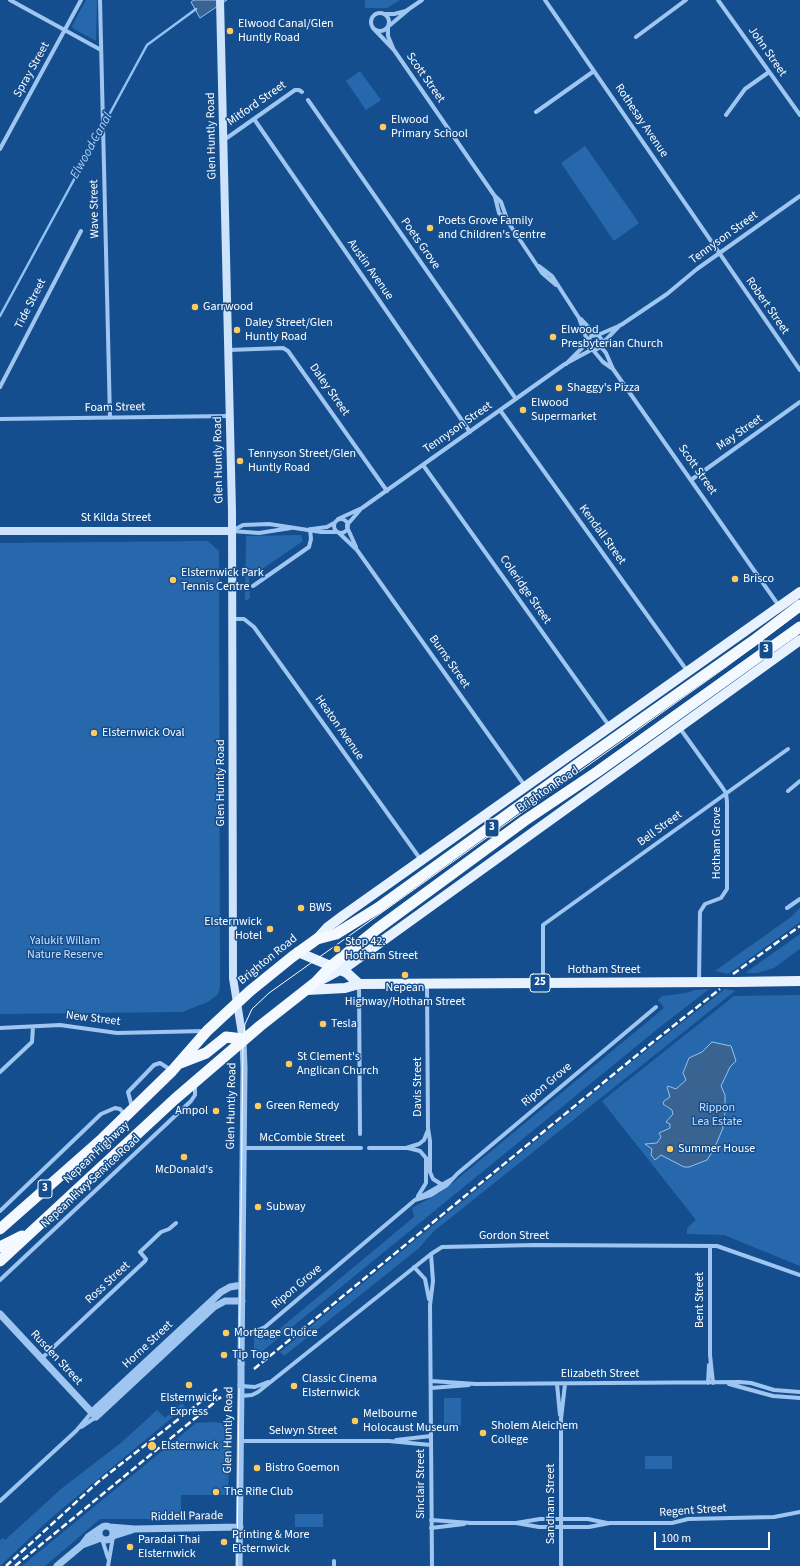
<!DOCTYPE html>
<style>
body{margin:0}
#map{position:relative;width:800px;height:1566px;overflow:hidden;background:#154e8e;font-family:"Source Sans 3",sans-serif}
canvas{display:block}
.scale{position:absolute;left:654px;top:1532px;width:116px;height:18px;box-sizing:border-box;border:2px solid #fff;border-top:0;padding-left:5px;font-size:12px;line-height:14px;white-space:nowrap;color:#fff;-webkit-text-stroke:3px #154e8e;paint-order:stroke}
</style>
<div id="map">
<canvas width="800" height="1566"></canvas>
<div class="scale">100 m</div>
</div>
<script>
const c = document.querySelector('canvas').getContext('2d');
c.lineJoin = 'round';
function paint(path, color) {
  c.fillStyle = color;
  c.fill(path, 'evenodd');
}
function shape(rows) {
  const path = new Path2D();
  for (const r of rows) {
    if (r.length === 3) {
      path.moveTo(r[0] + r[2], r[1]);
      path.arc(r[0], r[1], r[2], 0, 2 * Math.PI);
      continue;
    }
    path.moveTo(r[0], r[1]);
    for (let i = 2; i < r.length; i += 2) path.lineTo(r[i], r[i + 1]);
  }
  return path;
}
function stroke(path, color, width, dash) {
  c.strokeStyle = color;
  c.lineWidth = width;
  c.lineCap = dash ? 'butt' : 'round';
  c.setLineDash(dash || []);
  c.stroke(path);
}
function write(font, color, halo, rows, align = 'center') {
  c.font = font + ' "Source Sans 3",sans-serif';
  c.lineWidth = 3;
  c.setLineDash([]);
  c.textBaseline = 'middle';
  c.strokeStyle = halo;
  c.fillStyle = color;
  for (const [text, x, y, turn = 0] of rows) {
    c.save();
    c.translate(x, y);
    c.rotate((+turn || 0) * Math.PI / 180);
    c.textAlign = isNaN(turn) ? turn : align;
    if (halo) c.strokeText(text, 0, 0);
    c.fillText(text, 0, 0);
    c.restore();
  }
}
const green = shape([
 [86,0,97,0,96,41,74,29,72,26],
 [365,0,400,0,387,8,365,8],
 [360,71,381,100,366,110,346,81],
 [585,146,639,223,614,241,561,163],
 [301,535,303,541,249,578,250,598,245,601,246,536],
 [208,541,219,551,220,988,218,994,208,1002,182,1012,0,1014,0,543],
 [800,908,800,922,728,974,715,971,791,917],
 [800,934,800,949,774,968,757,973,745,973],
 [709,989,660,1027,254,1358,254,1336,264,1332,265,1341,414,1217,412,1208,441,1192,455,1181,664,1008,658,1000,662,996,686,993,694,990],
 [725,989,735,991,434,1231,418,1249,284,1356,280,1352,311,1326,633,1061],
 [800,995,800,1266,724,1235,687,1234,687,1228,696,1220,602,1101,734,996],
 [444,1398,461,1398,461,1425,444,1426],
 [182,1403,185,1407,51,1518,0,1566,0,1540,3,1538,5,1540,61,1489,122,1442,157,1410,165,1418],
 [212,1422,230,1424,228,1495,181,1495,181,1519,100,1519,45,1566,22,1566,196,1423],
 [645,1456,672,1456,672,1469,645,1469],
 [295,1514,323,1514,323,1527,295,1527]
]);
const water = shape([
 [194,0,227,0,200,18,191,2,194,0],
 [712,1042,731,1046,736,1061,730,1067,721,1086,725,1095,725,1113,722,1124,723,1128,714,1149,707,1160,689,1167,684,1167,661,1155,655,1160,651,1155,652,1149,645,1144,657,1143,661,1137,659,1133,670,1128,670,1124,666,1122,673,1114,672,1110,663,1104,664,1101,670,1097,667,1087,668,1086,676,1089,686,1080,683,1073,689,1058,702,1052,712,1042]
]);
const stream = shape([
 [0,316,147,45,196,9]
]);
const minor = shape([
 [10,0,101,50],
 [100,0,110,418],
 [545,0,800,370],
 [718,0,800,115],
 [380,22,9],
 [386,14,394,14,406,11,422,0],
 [389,26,408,10],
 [373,28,394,50,494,195,501,202,508,222],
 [388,28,388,36,393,48],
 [636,37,686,0],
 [308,100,516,399],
 [536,112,594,71],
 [726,115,745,89,769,72],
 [254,119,470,432],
 [224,140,295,90,299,90,302,92],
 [0,149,81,0],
 [495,197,499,213,508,222,542,273,556,285],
 [539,266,552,276,579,318,587,340],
 [581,319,596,335],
 [598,335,621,325,667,294,697,269,800,196],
 [602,344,620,325],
 [601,347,606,353,613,369],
 [229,350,283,348,288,351,387,491],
 [593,350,603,362,613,369,779,606],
 [566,364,587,343,591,336,598,335,602,340,601,347,595,350,589,348,587,343],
 [0,387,81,231],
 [500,410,688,672],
 [0,419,230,416],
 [423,465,610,727],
 [691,480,800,402],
 [338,519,362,508,565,364,591,350],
 [341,526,7],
 [347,525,360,510],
 [347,527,356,547],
 [312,529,327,527,334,523],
 [232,531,243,525,269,524,321,532,337,532],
 [232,531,259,533,291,528],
 [339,533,357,550,525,786],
 [253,586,309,547,311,539,310,529],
 [232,619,244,619,254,627,421,860],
 [679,727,722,787,726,793,727,802,727,889,721,898,705,904,700,912,699,982],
 [788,791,800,781],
 [787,908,800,899],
 [543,982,543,925,788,749],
 [427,984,428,1128,430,1141,430,1172,433,1179,441,1184],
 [359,985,360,1134],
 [0,1028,60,1025,117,1033,205,1031],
 [0,1072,32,1042,33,1027],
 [132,1107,128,1092,154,1065,160,1063,171,1070],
 [244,1148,361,1148],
 [369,1148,406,1148,419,1144,424,1140,428,1130],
 [408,1148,420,1151,426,1158,426,1183,418,1196],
 [415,1200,431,1195,447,1185,457,1174,656,1007],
 [0,1211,101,1114,115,1108,120,1109,125,1115],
 [710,1246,710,1355,713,1383],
 [431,1254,433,1281,430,1305,432,1566],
 [414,1267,425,1279,429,1299],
 [0,1280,191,1101,195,1095,195,1085],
 [242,1332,256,1331,265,1327,415,1200,452,1179],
 [42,1358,145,1261,146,1259,140,1252,161,1232,169,1229,176,1223],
 [431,1381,476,1384,740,1382,751,1383,774,1390,800,1392],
 [708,1383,709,1365],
 [557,1384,560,1415],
 [729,1384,773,1396,800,1398],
 [241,1386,255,1387,268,1382],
 [431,1388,469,1385],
 [241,1396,252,1395,258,1392,431,1254,442,1247,535,1245,717,1246,800,1275],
 [81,1427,96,1417],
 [396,1440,431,1436],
 [241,1441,389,1441,431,1445],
 [0,1501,76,1431,92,1412],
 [431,1520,471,1523,516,1523,540,1519,588,1519,607,1523],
 [516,1523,539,1527,589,1527,610,1523,672,1523,688,1519,774,1517,800,1512],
 [431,1528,464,1524],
 [102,1539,108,1558],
 [108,1566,113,1537],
 [334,1566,334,1561],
 [561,1566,561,1419,565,1384]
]);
const tertiary = shape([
 [0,1314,96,1417,214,1307,225,1301,242,1301],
 [241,1364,244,1068,243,1040],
 [92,1412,221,1292,230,1287,242,1285],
 [106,1533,7],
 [110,1527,134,1529,240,1527],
 [113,1536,132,1530],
 [82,1545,88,1537,101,1528],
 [57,1566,82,1545,101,1538],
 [239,1566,241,1385]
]);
const secondary = shape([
 [220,0,232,511,233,978,243,1040],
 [0,531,232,531]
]);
const primary = shape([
 [317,939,328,927,344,915,800,592],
 [298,952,347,973,359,984],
 [317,982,349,965,800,640],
 [735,982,800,981],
 [307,990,345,988,359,984,717,982]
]);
const trunk = shape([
 [180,1063,206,1053,226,1037,243,1039],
 [0,1229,102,1139,172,1071,207,1031,250,991,292,957,317,939,336,934,378,908,578,764,753,641,800,605],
 [0,1247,22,1236],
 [0,1261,175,1099,260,1026,316,982,331,966,377,929,524,821,597,772,800,627]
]);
const tram = shape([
 [237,1566,243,1043,245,1024,252,1009,269,993,726,667,800,612]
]);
const rail = shape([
 [733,974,800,926],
 [254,1369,648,1046,720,989],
 [6,1566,98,1482,217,1389],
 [15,1566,221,1397]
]);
const tertiaryBridge = shape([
 [241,1385,241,1364]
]);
const primaryBridge = shape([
 [717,982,735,982]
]);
const markers = [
 [230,31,4,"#ffcb5e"],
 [383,127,4,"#ffcb5e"],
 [430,228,4,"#ffcb5e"],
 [195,307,4,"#ffcb5e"],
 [237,330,4,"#ffcb5e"],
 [553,337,4,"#ffcb5e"],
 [559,388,4,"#ffcb5e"],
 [523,410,4,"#ffcb5e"],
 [240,461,4,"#ffcb5e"],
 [735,579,4,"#ffcb5e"],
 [173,580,4,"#ffcb5e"],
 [94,733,4,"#ffcb5e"],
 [301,908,4,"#ffcb5e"],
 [270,929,4,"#ffcb5e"],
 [337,949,4,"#ffcb5e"],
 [405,975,4,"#ffcb5e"],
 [323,1024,4,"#ffcb5e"],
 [289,1064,4,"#ffcb5e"],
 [258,1106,4,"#ffcb5e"],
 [216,1111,4,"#ffcb5e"],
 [670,1149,4,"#ffcb5e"],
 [184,1157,4,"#ffcb5e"],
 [258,1207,4,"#ffcb5e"],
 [226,1333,4,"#ffcb5e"],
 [224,1355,4,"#ffcb5e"],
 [189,1385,4,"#ffcb5e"],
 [294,1386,4,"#ffcb5e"],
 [355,1421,4,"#ffcb5e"],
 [483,1433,4,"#ffcb5e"],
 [152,1446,5,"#ffcb5e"],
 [257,1468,4,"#ffcb5e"],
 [216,1492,4,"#ffcb5e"],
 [224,1542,4,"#ffcb5e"],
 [130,1547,4,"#ffcb5e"]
];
const shields = [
 [766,650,14],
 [492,828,14],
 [540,983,20],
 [45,1189,14]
];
const shieldNames = [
 ["3",766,650],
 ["3",492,828],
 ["25",540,983],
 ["3",45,1189]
];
const poiNames = [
 ["Elwood Canal/Glen",238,24],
 ["Huntly Road",238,38],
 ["Elwood",391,120],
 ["Primary School",391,134],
 ["Poets Grove Family",438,221],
 ["and Children's Centre",438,235],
 ["Garrwood",203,307],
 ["Daley Street/Glen",245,323],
 ["Huntly Road",245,337],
 ["Elwood",561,330],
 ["Presbyterian Church",561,344],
 ["Shaggy's Pizza",567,388],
 ["Elwood",531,403],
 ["Supermarket",531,417],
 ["Tennyson Street/Glen",248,454],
 ["Huntly Road",248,468],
 ["Elsternwick Park",181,573],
 ["Tennis Centre",181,587],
 ["Brisco",743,579],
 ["Elsternwick Oval",102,733],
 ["BWS",309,908],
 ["Elsternwick",262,922,"right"],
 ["Hotel",262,936,"right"],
 ["Stop 42:",345,942],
 ["Hotham Street",345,956],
 ["Nepean",405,988,"center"],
 ["Highway/Hotham Street",405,1002,"center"],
 ["Tesla",331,1024],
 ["St Clement's",297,1057],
 ["Anglican Church",297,1071],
 ["Green Remedy",266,1106],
 ["Ampol",208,1111,"right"],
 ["Summer House",678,1149],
 ["McDonald's",184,1170,"center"],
 ["Subway",266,1207],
 ["Mortgage Choice",234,1333],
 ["Tip Top",232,1355],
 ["Classic Cinema",302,1379],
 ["Elsternwick",302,1393],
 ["Elsternwick",189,1398,"center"],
 ["Express",189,1412,"center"],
 ["Melbourne",363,1414],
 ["Holocaust Museum",363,1428],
 ["Sholem Aleichem",491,1426],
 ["College",491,1440],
 ["Elsternwick",161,1446],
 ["Bistro Goemon",265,1468],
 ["The Rifle Club",224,1492],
 ["Printing & More",232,1535],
 ["Elsternwick",232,1549],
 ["Paradai Thai",138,1540],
 ["Elsternwick",138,1554]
];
const streetNames = [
 ["John Street",767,52,55],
 ["Spray Street",32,70,-61],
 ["Scott Street",425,78,55],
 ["Mitford Street",257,104,-35],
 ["Rothesay Avenue",641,121,56],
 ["Glen Huntly Road",212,136,-91],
 ["Wave Street",95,209,-91],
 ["Tennyson Street",724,238,-36],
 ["Poets Grove",420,244,55],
 ["Austin Avenue",370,270,55],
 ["Tide Street",31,304,-63],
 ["Robert Street",767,306,55],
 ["Daley Street",329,390,55],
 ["Foam Street",115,408,-1],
 ["Tennyson Street",458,428,-35],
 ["May Street",740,433,-35],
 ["Glen Huntly Road",219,460,-91],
 ["Scott Street",697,470,55],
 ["St Kilda Street",116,518],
 ["Kendall Street",602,535,54],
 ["Coleridge Street",525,590,55],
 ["Burns Street",449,662,55],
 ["Heaton Avenue",339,728,55],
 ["Glen Huntly Road",221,783,-90],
 ["Brighton Road",548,790,-34],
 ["Bell Street",660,829,-36],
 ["Hotham Grove",717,843,-90],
 ["Brighton Road",268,960,-39],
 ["Hotham Street",604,970],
 ["New Street",93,1019,7],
 ["Ripon Grove",547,1085,-40],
 ["Davis Street",418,1087,-90],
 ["Glen Huntly Road",232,1106,-89],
 ["McCombie Street",302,1138],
 ["Nepean Highway",97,1153,-43],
 ["Nepean Hwy Service Road",91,1182,-43],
 ["Gordon Street",514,1236],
 ["Ross Street",108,1283,-43],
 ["Ripon Grove",297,1287,-40],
 ["Bent Street",700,1300,-90],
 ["Horne Street",148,1345,-43],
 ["Rusden Street",56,1358,47],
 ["Elizabeth Street",600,1374],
 ["Glen Huntly Road",229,1430,-89],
 ["Selwyn Street",303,1431],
 ["Sinclair Street",421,1484,-90],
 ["Sandham Street",551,1504,-90],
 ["Regent Street",693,1511,-4],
 ["Riddell Parade",187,1517,-1]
];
const parkNames = [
 ["Yalukit Willam",65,941],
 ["Nature Reserve",65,955],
 ["Rippon",717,1108],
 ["Lea Estate",717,1122]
];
const waterNames = [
 ["Elwood Canal",92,146,-61]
];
paint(green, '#2768ac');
paint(water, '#396391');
stroke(water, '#91c2f3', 1);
stroke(stream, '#91c2f3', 2.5);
stroke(minor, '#9fc6f0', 4);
stroke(tertiary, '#9fc6f0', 7);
stroke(secondary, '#cde3fb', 8);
stroke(primary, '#e8f2ff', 10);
stroke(trunk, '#f4f8ff', 11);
stroke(tram, '#fff', 1);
stroke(rail, '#fff', 2.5, [7, 3]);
stroke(tertiaryBridge, '#9fc6f0', 7);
stroke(primaryBridge, '#e8f2ff', 10);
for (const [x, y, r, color] of markers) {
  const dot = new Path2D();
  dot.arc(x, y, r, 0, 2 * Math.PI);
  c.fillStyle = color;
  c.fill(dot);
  stroke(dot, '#154e8e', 1.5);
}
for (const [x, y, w] of shields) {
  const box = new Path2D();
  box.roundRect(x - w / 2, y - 9, w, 18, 3);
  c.fillStyle = '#154e8e';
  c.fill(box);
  stroke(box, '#fff', 1);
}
write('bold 11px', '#fff', null, shieldNames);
write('12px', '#fff', '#154e8e', poiNames, 'left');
write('12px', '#fff', '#154e8e', streetNames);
write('12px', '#c6e0fc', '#154e8e', parkNames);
write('italic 13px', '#abd0f7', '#154e8e', waterNames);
</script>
